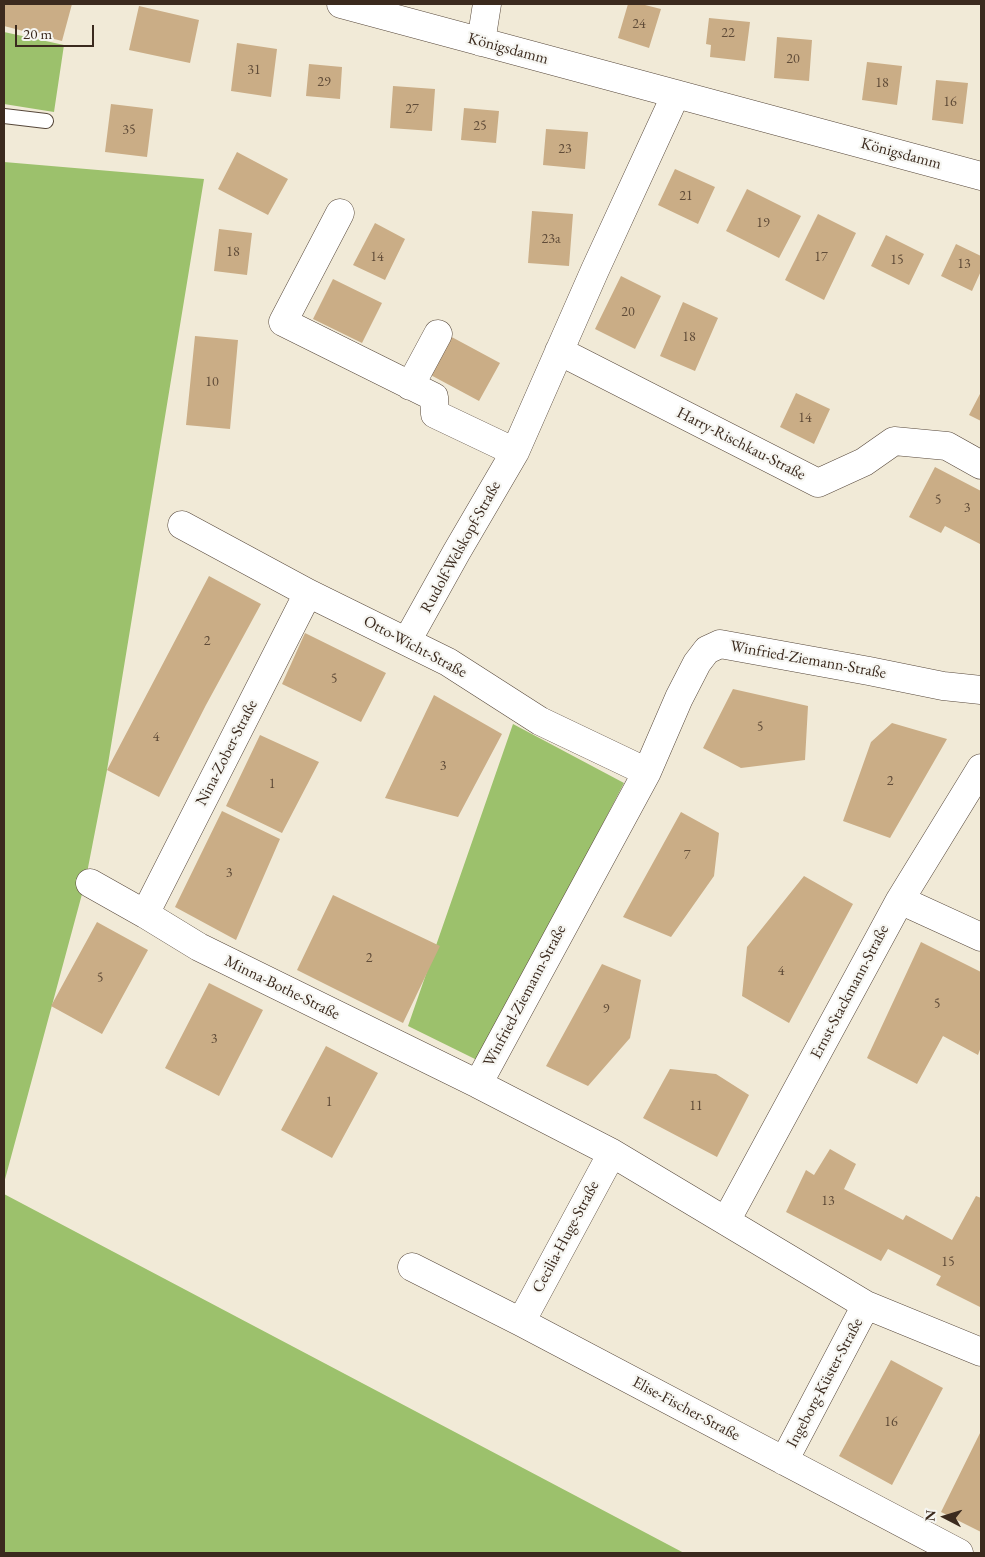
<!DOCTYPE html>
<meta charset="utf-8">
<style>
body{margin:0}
#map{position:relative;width:985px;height:1557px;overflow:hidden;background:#f1ead7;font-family:"EB Garamond",serif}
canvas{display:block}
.frame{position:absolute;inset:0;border:5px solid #3b2a1e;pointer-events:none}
.north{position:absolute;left:920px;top:1492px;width:50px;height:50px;-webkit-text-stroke:4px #f6f6f2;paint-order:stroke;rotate:275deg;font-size:14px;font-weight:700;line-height:20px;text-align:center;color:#3b2a1e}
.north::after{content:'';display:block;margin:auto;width:18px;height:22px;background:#3b2a1e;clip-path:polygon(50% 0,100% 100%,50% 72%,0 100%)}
.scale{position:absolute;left:15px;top:25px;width:79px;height:22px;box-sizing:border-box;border:2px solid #3b2a1e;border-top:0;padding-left:6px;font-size:15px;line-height:18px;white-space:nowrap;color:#3b2a1e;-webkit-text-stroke:4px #f6f6f2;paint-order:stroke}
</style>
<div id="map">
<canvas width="985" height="1557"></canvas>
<div class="frame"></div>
<div class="north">N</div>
<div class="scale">20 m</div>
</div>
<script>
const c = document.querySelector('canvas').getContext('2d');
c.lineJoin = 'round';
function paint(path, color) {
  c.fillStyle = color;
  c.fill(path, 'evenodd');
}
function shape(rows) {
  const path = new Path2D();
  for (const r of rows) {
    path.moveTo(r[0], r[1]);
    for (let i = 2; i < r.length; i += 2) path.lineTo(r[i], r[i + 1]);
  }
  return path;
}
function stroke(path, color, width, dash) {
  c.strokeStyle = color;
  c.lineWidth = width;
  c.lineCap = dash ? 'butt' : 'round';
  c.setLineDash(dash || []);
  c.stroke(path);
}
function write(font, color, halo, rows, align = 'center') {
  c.font = font + ' "EB Garamond",serif';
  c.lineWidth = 4.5;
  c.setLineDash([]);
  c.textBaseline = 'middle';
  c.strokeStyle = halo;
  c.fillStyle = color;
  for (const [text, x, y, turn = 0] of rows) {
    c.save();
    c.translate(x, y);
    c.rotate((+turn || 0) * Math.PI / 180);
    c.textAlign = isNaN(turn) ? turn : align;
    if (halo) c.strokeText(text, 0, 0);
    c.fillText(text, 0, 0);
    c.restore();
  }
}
const green = shape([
 [4,32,64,45,54,112,4,104],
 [4,162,204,179,107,770,85,883,4,1183],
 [513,724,624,783,479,1061,408,1026],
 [4,1194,684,1553,4,1553]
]);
const building = shape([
 [4,4,72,4,62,41,4,26],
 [628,4,641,4,661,9,649,48,618,38],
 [139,6,199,20,190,63,129,50],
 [709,18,750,22,745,61,710,57,711,45,706,44],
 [777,37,812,40,809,81,774,78],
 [237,43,277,49,271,97,231,91],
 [867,62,902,66,897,105,862,100],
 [309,64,342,67,340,99,306,96],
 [936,80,968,83,963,124,932,120],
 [393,86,435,89,432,131,390,128],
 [111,104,153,109,147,157,105,152],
 [464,108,499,111,496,143,461,140],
 [546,129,588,132,585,169,543,165],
 [237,152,288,179,268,215,218,189],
 [675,169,715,187,698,224,658,205],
 [747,189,801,216,779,258,726,231],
 [532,211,573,214,569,266,528,263],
 [818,214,856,233,824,300,785,280],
 [375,223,405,239,385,280,353,265],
 [219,229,252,233,247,275,214,271],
 [886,235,924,254,909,285,871,266],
 [956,244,981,256,981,271,972,291,941,276],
 [621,276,661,296,635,349,595,329],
 [333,279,382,303,362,343,313,319],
 [683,302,718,318,695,371,660,356],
 [448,335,500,363,479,401,427,373],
 [195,336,238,340,230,429,186,425],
 [981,392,981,421,969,415],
 [796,393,830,409,814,444,780,427],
 [935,467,981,491,981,541,980,544,945,526,941,533,909,517],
 [209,576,261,604,206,705,159,797,107,770],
 [305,633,386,673,361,722,282,684],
 [733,689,808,706,805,760,741,768,703,748],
 [434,695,502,734,458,817,385,798],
 [892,723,947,739,890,838,843,821,871,742],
 [260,735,319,762,282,833,226,806],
 [222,811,280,839,236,940,175,907],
 [681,812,719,833,714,876,671,937,623,917],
 [804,876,853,904,789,1023,742,996,747,947],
 [333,895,440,946,403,1023,297,970],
 [97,922,148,950,102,1034,51,1006],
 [921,942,981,972,981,1047,978,1055,943,1036,917,1084,867,1058],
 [602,964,641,980,630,1038,588,1086,546,1066],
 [209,983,263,1010,219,1096,165,1068],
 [326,1046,378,1073,332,1158,281,1130],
 [670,1069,716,1074,749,1095,717,1157,643,1118],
 [830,1149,856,1164,844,1189,903,1220,906,1215,952,1240,976,1196,981,1198,980,1307,936,1285,941,1276,888,1249,881,1261,786,1212,806,1170,814,1175],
 [891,1360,943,1388,892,1485,839,1456],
 [981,1431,981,1532,941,1512]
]);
const service = shape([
 [4,116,46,121]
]);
const minor = shape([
 [341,4,981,176],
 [481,42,487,4],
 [340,213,283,322,434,397,435,414,515,452],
 [559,351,818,483,864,462,894,441,947,446,981,465],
 [410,386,438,334],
 [182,525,308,593,448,662,540,721,647,772],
 [407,641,456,553,515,452,595,270,676,94],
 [981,690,943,686,869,671,720,644,707,650,697,663,679,698,647,772,478,1084,612,1153,866,1305,981,1352],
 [90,883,145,914,199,947,478,1084],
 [900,900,981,937],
 [145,914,308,593],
 [726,1221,900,900,981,768],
 [412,1267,521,1322,959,1553],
 [521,1322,612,1153],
 [784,1461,866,1305]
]);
const numberNames = [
 ["24",639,24],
 ["22",728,33],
 ["20",793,59],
 ["31",254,70],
 ["29",324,82],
 ["18",882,83],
 ["16",950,102],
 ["27",412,109],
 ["25",480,126],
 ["35",129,130],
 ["23",565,149],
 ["21",686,196],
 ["19",763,223],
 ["23a",551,239],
 ["18",233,252],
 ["14",377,257],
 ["17",821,257],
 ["15",897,260],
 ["13",964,264],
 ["20",628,312],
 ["18",689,337],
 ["10",212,382],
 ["14",805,418],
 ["5",938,500],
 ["3",967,508],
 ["2",207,641],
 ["5",334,679],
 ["5",760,727],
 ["4",156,737],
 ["3",443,766],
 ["2",890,781],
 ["1",272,784],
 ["7",687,855],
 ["3",229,873],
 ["2",369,958],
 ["4",781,971],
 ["5",100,978],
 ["5",937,1004],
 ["9",606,1009],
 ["3",214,1039],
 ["1",329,1102],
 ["11",696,1106],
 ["13",828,1201],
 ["15",948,1262],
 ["16",891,1422]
];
const streetNames = [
 ["Königsdamm",508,49,15],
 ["Königsdamm",901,154,15],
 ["Harry-Rischkau-Straße",741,444,27],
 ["Rudolf-Welskopf-Straße",461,547,-61],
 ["Otto-Wicht-Straße",415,647,28],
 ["Winfried-Ziemann-Straße",808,660,10],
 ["Nina-Zober-Straße",227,753,-63],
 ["Minna-Bothe-Straße",282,988,26],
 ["Ernst-Stackmann-Straße",850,992,-62],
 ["Winfried-Ziemann-Straße",525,996,-62],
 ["Cecilia-Huge-Straße",566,1237,-62],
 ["Ingeborg-Küster-Straße",825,1383,-62],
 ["Elise-Fischer-Straße",686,1409,28]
];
paint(green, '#9cc16c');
paint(building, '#caad86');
stroke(service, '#56473a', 16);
stroke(minor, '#56473a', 29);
stroke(service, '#fff', 14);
stroke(minor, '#fff', 28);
write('14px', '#5f4b38', null, numberNames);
write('16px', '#3b2a1e', '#f6f6f2', streetNames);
</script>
